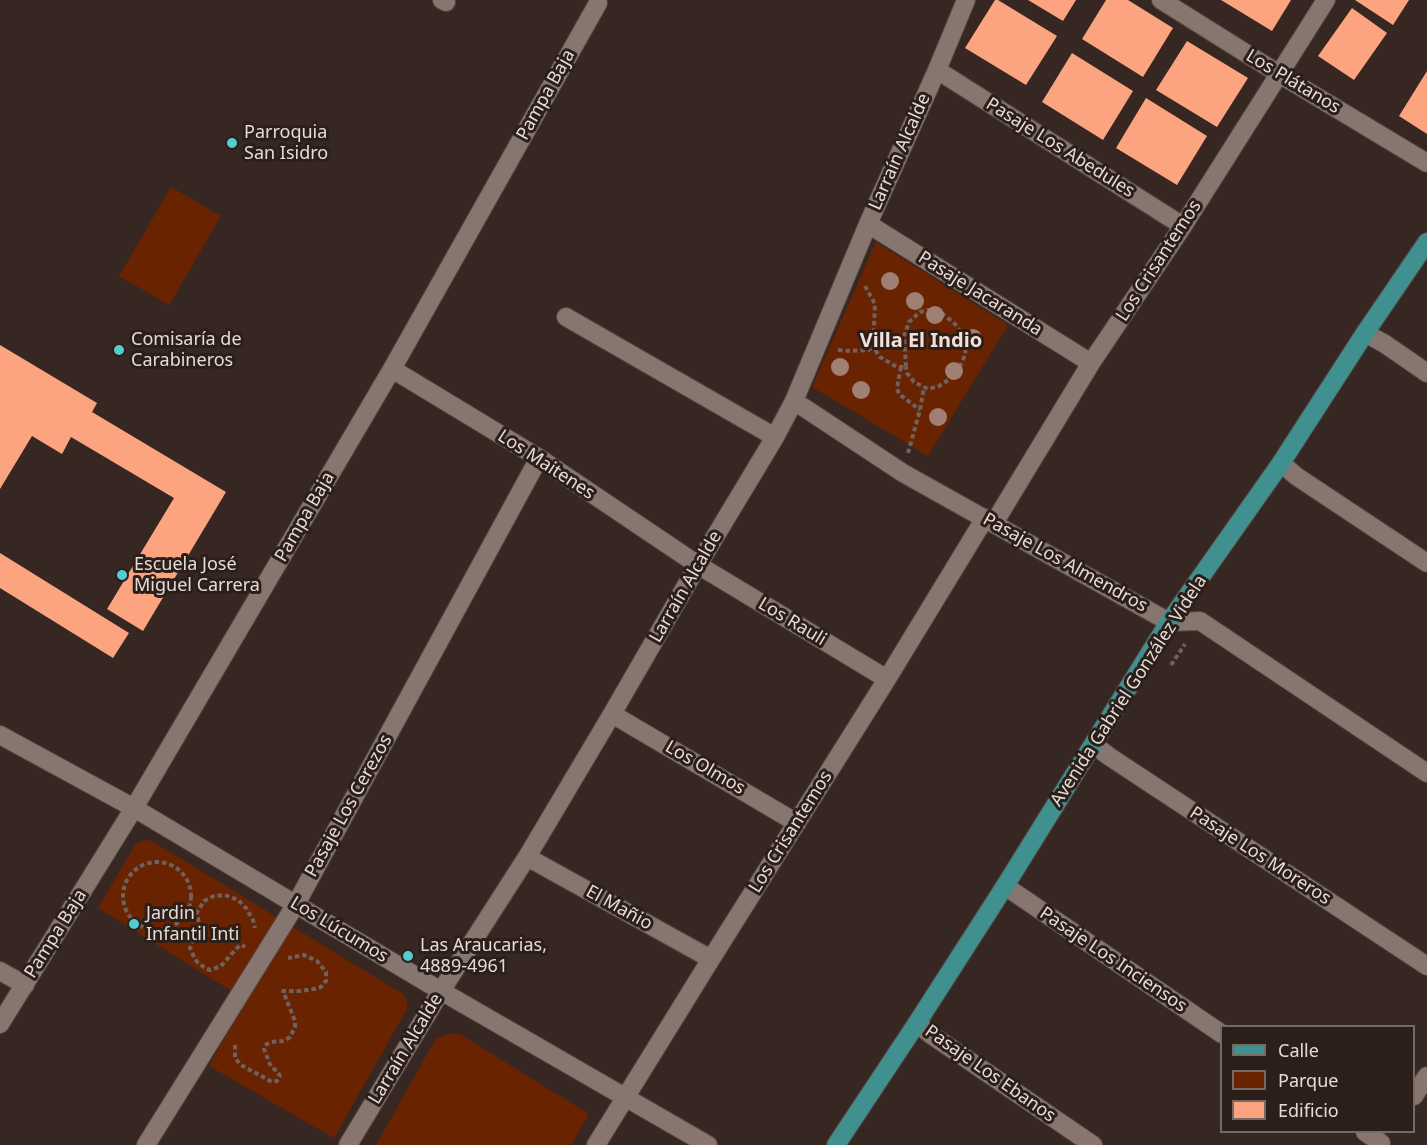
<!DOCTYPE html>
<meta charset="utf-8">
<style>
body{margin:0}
#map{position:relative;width:1427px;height:1145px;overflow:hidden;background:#362722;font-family:"Noto Sans",sans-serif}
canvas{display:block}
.legend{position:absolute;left:1220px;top:1025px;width:195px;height:108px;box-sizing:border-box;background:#2c1e18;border:2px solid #766a64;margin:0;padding:8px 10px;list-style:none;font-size:18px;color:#e5dbd7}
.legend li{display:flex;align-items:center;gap:12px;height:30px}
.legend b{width:30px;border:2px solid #766a64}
</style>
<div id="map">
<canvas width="1427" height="1145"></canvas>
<ul class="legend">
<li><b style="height:8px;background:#3f908f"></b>Calle</li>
<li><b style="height:16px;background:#6a2300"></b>Parque</li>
<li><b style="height:16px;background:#fca480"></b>Edificio</li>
</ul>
</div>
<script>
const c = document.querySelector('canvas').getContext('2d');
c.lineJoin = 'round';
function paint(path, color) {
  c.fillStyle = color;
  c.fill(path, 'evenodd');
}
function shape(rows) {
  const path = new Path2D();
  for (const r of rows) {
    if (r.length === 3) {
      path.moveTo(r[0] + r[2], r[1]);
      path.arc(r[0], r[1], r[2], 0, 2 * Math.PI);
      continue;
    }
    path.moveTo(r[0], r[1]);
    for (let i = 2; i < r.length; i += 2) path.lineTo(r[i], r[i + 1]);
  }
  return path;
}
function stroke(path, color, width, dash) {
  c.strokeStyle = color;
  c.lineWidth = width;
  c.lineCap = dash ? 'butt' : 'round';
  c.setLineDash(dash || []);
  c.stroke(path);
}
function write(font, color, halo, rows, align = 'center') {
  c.font = font + ' "Noto Sans",sans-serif';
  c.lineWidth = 6;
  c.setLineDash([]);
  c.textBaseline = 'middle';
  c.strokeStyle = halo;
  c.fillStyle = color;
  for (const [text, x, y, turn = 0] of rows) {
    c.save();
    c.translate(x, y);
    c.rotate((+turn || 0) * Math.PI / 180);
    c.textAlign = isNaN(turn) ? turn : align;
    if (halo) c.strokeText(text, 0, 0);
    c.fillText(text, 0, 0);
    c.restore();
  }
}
const green = shape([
 [171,187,221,216,169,305,119,276],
 [876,242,1008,325,928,456,812,387],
 [145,840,152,841,403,994,407,1001,407,1009,334,1138,209,1066,246,1000,98,908,136,843],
 [449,1034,460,1034,589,1114,571,1145,376,1145,436,1038]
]);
const building = shape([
 [995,0,998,0,1057,36,1026,85,965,48],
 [1028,0,1076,0,1063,21],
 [1106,0,1128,0,1173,28,1143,77,1082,39],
 [1221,0,1291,0,1272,31],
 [1355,0,1409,0,1393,25],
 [1352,8,1387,33,1354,80,1318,56],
 [1187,41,1248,78,1217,127,1156,90],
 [1072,53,1133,91,1103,140,1042,102],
 [1427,71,1427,134,1399,116],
 [1146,98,1207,136,1177,185,1116,148],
 [0,345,97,403,92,412,226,492,143,631,107,609,174,498,71,437,62,454,32,436,0,489],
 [0,553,129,633,113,658,0,588]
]);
const path = shape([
 [865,286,875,304,873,347,880,357,897,367,906,367,904,336,909,322,920,312,928,310,943,314,955,324,961,332,966,343,965,355,961,364,953,377,939,386,928,389,914,382,907,373,906,367],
 [838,350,850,351,868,350,873,347],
 [901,367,897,388,899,394,920,410],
 [908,453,920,410,924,387],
 [1171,665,1185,644],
 [157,896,34],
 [185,914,196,914,198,918,199,924,190,948,194,957,198,963,207,969,210,970,221,966,238,947,242,945,245,947],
 [196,914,204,901,214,896,225,895,238,900,246,908,253,920,255,928],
 [235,1045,235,1058,241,1065,272,1082,277,1081,280,1076,277,1071,271,1067,264,1049,265,1045,271,1042,284,1041,290,1037,295,1027,295,1021,283,991,301,991,314,989,321,987,326,981,326,972,317,961,304,955,288,958]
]);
const minor = shape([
 [442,0,446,2],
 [1161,0,1279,74,1427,163],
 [937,70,1183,226],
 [868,224,1091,363],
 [566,317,775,437],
 [1365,333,1385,344,1427,373],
 [392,369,539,458,698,565,887,679],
 [794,401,903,473,1169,622,1200,621,1427,773],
 [1281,463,1296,476,1427,563],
 [994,523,1091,363,1183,226,1326,0],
 [612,714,797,823],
 [0,735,134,808,441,991,708,1145],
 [1094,745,1110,757,1427,966],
 [527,857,711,959],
 [1005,886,1222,1034],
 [0,971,25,985],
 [917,1023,930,1034,1093,1145],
 [0,1024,134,808,392,369,598,3],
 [1414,1096,1427,1076],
 [1365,1132,1381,1143],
 [146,1145,296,904,539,458],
 [348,1145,441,991,527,857,612,714,698,565,775,437,794,401,868,224,937,70,966,0],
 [596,1145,711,959,887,679,985,518]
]);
const major = shape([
 [836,1145,917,1023,1005,886,1169,622,1281,463,1365,333,1427,242]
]);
const trees = [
 [890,281],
 [915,301],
 [935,315],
 [973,338],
 [840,367],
 [954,371],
 [861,390],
 [938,417]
];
const markers = [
 [232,143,6,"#52cdd0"],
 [119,350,6,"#52cdd0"],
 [122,575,6,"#52cdd0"],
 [134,924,6,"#52cdd0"],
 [408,956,6,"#52cdd0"]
];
const streetNames = [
 ["Los Plátanos",1293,82,31],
 ["Pampa Baja",546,95,-61],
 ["Pasaje Los Abedules",1060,148,32],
 ["Larraín Alcalde",900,152,-66],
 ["Los Crisantemos",1159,261,-57],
 ["Pasaje Jacaranda",980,294,32],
 ["Los Maitenes",546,465,33],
 ["Pampa Baja",305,517,-60],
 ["Pasaje Los Almendros",1065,563,29],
 ["Larraín Alcalde",686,587,-60],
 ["Los Rauli",792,622,31],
 ["Avenida Gabriel González Videla",1129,691,-57],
 ["Los Olmos",705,768,30],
 ["Pasaje Los Cerezos",349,806,-61],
 ["Los Crisantemos",791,832,-58],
 ["Pasaje Los Moreros",1260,856,33],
 ["El Mañio",619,908,29],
 ["Los Lúcumos",339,930,31],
 ["Pampa Baja",56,934,-58],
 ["Pasaje Los Inciensos",1113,960,34],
 ["Larraín Alcalde",406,1049,-59],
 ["Pasaje Los Ebanos",990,1074,35]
];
const poiNames = [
 ["Parroquia",244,133],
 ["San Isidro",244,154],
 ["Comisaría de",131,340],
 ["Carabineros",131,361],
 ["Escuela José",134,565],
 ["Miguel Carrera",134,586],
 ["Jardin",146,914],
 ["Infantil Inti",146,935],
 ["Las Araucarias,",420,946],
 ["4889-4961",420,967]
];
const neighbourhoodNames = [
 ["Villa El Indio",921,341]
];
paint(green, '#6a2300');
paint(building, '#fca480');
stroke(minor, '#514540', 20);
stroke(major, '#514540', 20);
stroke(path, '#6f615d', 4, [4.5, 3]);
stroke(minor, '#87756f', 18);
stroke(major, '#3f908f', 18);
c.fillStyle = '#a08074';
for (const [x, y] of trees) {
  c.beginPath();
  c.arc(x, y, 9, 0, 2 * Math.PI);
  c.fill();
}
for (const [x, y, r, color] of markers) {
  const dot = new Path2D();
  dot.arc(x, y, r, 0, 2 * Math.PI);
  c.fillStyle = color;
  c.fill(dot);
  stroke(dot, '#2c1e18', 2);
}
write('18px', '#e5dbd7', '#2c1e18', streetNames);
write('18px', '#e5dbd7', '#2c1e18', poiNames, 'left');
write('bold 20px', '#f2dfd7', '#2c1e18', neighbourhoodNames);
</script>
